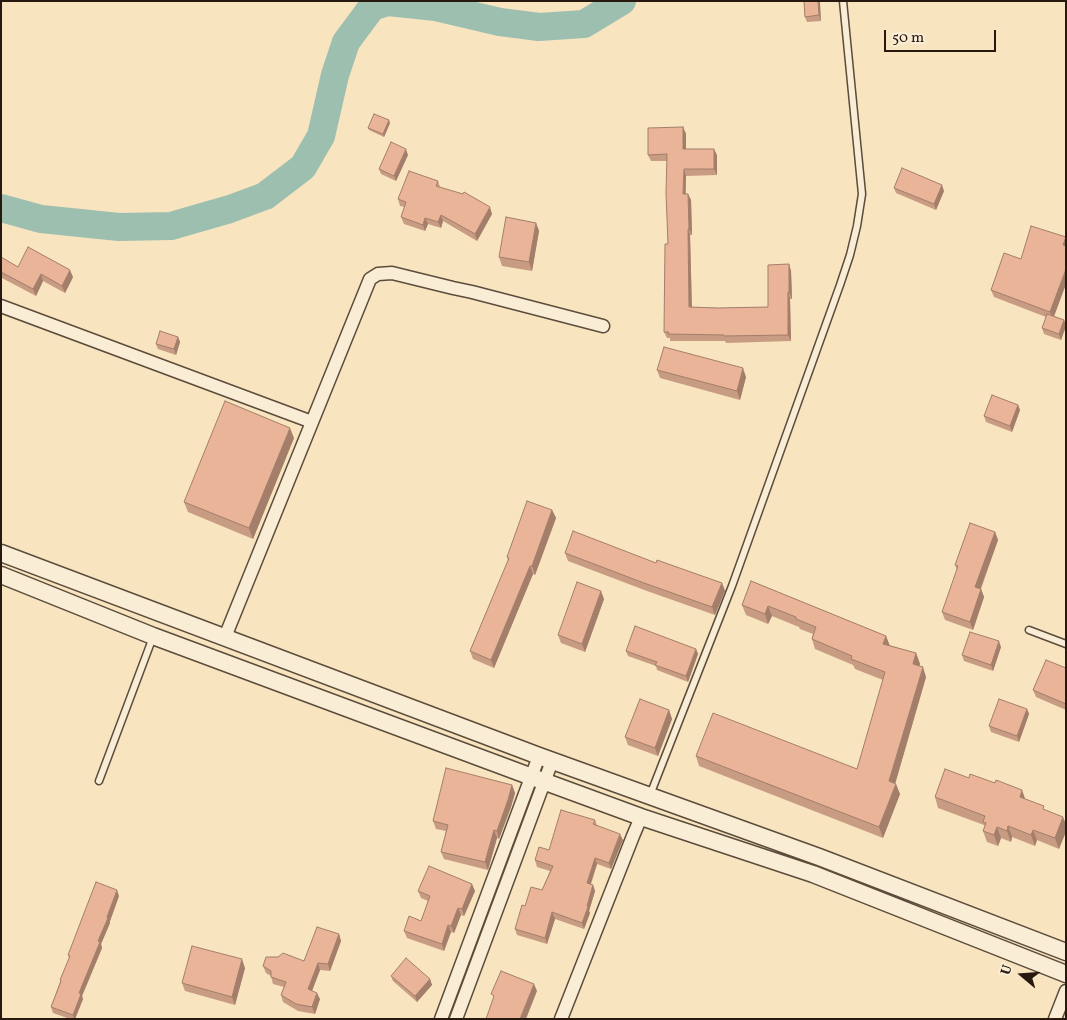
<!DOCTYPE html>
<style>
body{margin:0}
#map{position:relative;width:1067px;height:1020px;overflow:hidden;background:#f8e4be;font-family:Vollkorn,serif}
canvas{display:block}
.frame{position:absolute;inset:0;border:2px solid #271910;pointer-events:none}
.north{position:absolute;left:997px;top:950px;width:50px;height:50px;-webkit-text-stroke:4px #faedd5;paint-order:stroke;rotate:288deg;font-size:14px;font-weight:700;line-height:20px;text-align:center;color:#271910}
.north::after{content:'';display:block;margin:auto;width:18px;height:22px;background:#271910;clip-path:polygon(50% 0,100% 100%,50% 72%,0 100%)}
.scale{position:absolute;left:884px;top:30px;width:112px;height:22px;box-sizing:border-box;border:2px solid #271910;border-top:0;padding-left:6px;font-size:15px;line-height:18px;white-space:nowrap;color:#271910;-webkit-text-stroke:4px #faedd5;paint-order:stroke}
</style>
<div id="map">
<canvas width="1067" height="1020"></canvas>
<div class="frame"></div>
<div class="north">U</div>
<div class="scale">50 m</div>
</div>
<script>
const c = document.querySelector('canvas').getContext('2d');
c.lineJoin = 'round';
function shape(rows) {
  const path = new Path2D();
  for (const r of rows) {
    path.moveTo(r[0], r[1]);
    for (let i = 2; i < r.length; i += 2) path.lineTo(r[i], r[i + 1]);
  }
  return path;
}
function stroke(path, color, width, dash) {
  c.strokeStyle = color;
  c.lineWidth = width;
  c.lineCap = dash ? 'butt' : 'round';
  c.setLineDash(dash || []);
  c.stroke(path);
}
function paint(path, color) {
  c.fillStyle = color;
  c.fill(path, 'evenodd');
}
const river = shape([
 [1,208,41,219,119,227,171,226,230,209,265,196,303,167,321,136,335,75,346,42,372,7,388,2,436,7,500,22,539,27,584,24,622,1]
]);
const service = shape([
 [1029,630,1066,644],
 [99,781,153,637],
 [650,795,732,586,840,285,850,255,857,226,862,194,843,1]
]);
const minor = shape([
 [1,306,312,422],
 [225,637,370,279,378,274,392,273,453,288,472,292,603,326],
 [441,1019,539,756],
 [456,1019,552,761],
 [561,1019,633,836,641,817],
 [1055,1019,1066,991]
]);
const tertiary = shape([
 [1,553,539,756,819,857,1066,952],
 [1,575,153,636,532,777,641,817,813,874,1066,974]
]);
const wall = shape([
 [804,1,819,1,821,21,807,22,805,17],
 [390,123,384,137,369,130,368,128],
 [683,127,686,134,686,149,717,155,717,175,686,176,686,194,688,194,691,200,692,235,690,235,692,307,718,308,768,307,789,264,791,271,792,299,790,299,791,341,726,343,725,341,670,341,670,338,667,338,664,332,668,244,667,161,651,161,648,155],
 [408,155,396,181,381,174,379,169],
 [438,181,440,187,492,214,477,241,443,221,441,228,428,224,425,231,404,224,401,217,405,207,400,206,398,199],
 [894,188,944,191,936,210,896,193],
 [536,223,539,231,532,271,502,266,499,257],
 [1,257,18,267,73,277,65,293,43,281,36,296,2,278,1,279],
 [1066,284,1054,316,1064,320,1066,326,1061,340,1044,334,1042,328,1046,317,994,297,991,290],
 [178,337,180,342,176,355,158,349,156,344],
 [657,370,746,377,740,400,660,378],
 [1018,405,1020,410,1012,432,986,422,984,416],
 [294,438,253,539,188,512,184,502],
 [552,510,556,518,535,575,533,574,494,668,473,659,470,651,508,561,507,557],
 [995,532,998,540,981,589,984,597,973,630,945,620,942,612,957,570,955,565],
 [565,553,656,563,722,583,725,591,715,615,647,591,568,561],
 [751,581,886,636,889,645,916,653,920,664,919,666,926,677,895,784,900,794,883,838,699,766,696,756,857,769,883,680,855,669,853,665,815,649,812,639,813,634,800,629,799,627,772,616,768,624,746,615,742,605],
 [604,599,585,652,561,643,558,635],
 [1001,647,993,671,964,661,962,655],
 [696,649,698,654,688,682,657,670,656,666,628,656,626,651],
 [1066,668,1066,710,1036,697,1033,690],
 [1027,709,1029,714,1019,742,991,732,989,726],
 [669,710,672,719,658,756,628,745,625,737],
 [512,785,515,793,511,807,499,839,497,838,488,870,444,859,441,852,446,831,436,829,433,821],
 [935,797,1045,810,1063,817,1059,849,1037,840,1035,846,1012,837,1011,842,1001,838,998,846,987,842,983,831,985,826,984,825,938,808],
 [595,820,597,825,623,840,611,869,597,864,591,884,593,885,595,891,589,911,590,913,584,929,555,919,547,944,517,935,515,929,525,906,542,890,550,871,537,867,535,860],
 [418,891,475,891,464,916,461,915,454,933,451,932,444,951,407,938,404,931,421,921,428,901,421,898],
 [119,896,110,921,110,923,101,944,102,948,82,996,83,999,75,1019,70,1019,53,1013,51,1007,60,982,60,980,69,958,68,955],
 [339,934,341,941,330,971,320,970,312,991,320,999,315,1014,298,1011,283,1002,281,995,284,987,273,984,271,976,266,973,263,966,278,957,304,961],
 [245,968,235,1005,185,991,182,983],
 [391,976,430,979,432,985,417,1002,393,981]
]);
const shadedWall = shape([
 [818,1,819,1,820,2,821,21,819,15],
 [389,120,390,123,384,137,383,134],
 [683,127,686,134,686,156,683,149],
 [406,149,408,155,396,181,394,176],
 [714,149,717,155,717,175,714,169],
 [684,169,686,176,685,201,683,194],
 [942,185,944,191,936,210,934,204],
 [688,194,691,200,692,235,689,229],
 [490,207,492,214,477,241,475,234],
 [441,215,443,221,441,228,438,222],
 [425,218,428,224,425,231,423,225],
 [536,223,539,231,532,271,529,262],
 [688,229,690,235,692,314,689,307],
 [1066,237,1066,253,1063,245],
 [789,264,791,271,792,299,789,292],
 [1066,269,1066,284,1053,319,1050,312],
 [70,270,73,277,65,293,62,286],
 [41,274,43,281,36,296,33,289],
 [788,292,790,299,791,341,788,335],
 [1064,320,1066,326,1061,340,1059,334],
 [178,337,180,342,176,355,174,349],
 [743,368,746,377,740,400,737,391],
 [1018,405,1020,410,1012,432,1010,426],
 [290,428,294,438,253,539,249,528],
 [552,510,556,518,535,575,532,566],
 [995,532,998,540,978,595,975,587],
 [530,566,533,574,494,668,491,660],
 [722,583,725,591,715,615,712,607],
 [981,589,984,597,973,630,970,622],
 [601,591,604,599,585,652,582,644],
 [768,606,772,616,768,624,765,614],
 [886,636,890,646,883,644],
 [999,641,1001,647,993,671,991,665],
 [696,649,698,654,688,682,686,676],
 [916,653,920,664,917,674,913,664],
 [923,667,926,677,893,791,889,781],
 [1027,709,1029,714,1019,742,1017,736],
 [669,710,672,719,658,756,655,748],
 [896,784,900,794,883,838,879,827],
 [512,785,515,793,511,807,499,839,497,831],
 [1022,790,1026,801,1020,797],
 [1063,817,1066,824,1066,832,1059,849,1055,838],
 [1008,826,1012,837,1011,842,1007,831],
 [997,827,1001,838,998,846,994,835],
 [494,830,497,838,488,870,485,862],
 [1033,830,1037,840,1035,846,1031,835],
 [620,834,623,840,611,869,609,863],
 [595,858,597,864,589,889,587,883],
 [472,884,475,891,464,916,462,909],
 [593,885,595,891,589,911,590,913,584,929,582,923],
 [117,890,119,896,110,921,110,923,101,944,102,948,82,996,83,999,75,1019,74,1019,73,1015,79,993,98,941],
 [458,908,461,915,454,933,451,926],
 [552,912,555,919,547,944,545,938],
 [448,925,451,932,444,951,442,944],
 [339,934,341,941,330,971,328,964],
 [242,959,245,968,235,1005,232,997],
 [318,963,320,970,310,996,308,989],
 [430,979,432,985,417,1002,415,996],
 [534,984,537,991,526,1019,520,1019],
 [317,993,320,999,315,1014,312,1007]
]);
const building = shape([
 [804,1,818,1,819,15,805,17,804,1],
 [374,114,389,120,383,134,368,128,374,114],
 [683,127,683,149,714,149,714,169,684,169,683,194,688,194,689,229,688,229,689,307,718,308,768,307,768,265,789,264,789,292,788,292,788,335,724,336,724,335,668,334,669,332,664,332,665,244,668,244,666,193,667,154,648,155,648,128,683,127],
 [391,142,406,149,394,176,379,169,391,142],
 [902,168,942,185,934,204,894,188,902,168],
 [409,171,438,181,436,186,463,194,464,192,490,207,475,234,441,215,438,222,425,218,423,225,401,217,406,202,398,199,409,171],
 [506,217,536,223,529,262,499,257,506,217],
 [1031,226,1066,237,1063,245,1066,246,1066,269,1050,312,991,290,1004,253,1021,259,1031,226],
 [28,247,70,270,62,286,41,274,33,289,1,272,1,257,18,267,28,247],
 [1047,314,1064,320,1059,334,1042,328,1047,314],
 [160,331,178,337,174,349,156,344,160,331],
 [664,347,743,368,737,391,657,370,664,347],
 [992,395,1018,405,1010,426,984,416,992,395],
 [225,401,290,428,249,528,184,502,225,401],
 [527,501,552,510,532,566,530,566,491,660,470,651,509,558,507,557,527,501],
 [970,523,995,532,975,587,981,589,970,622,942,612,958,566,955,565,970,523],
 [573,531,656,563,657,560,722,583,712,607,644,583,565,553,573,531],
 [751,581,886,636,883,644,916,653,913,664,923,667,889,781,896,784,879,827,696,756,713,713,857,769,885,672,851,659,852,656,812,639,816,627,796,619,796,617,768,606,765,614,742,605,751,581],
 [577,582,601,591,582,644,558,635,577,582],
 [635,626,696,649,686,676,655,665,657,662,626,651,635,626],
 [970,632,999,641,991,665,962,655,970,632],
 [1046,660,1066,668,1066,704,1033,690,1046,660],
 [640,699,669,710,655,748,625,737,640,699],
 [999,699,1027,709,1017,736,989,726,999,699],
 [446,768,512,785,508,800,497,831,494,830,485,862,441,852,448,825,433,821,446,768],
 [945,769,969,778,970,774,995,783,996,780,1022,790,1020,797,1044,806,1043,809,1063,817,1055,838,1033,830,1031,835,1008,826,1007,831,997,827,994,835,983,831,986,823,983,822,985,816,935,797,945,769],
 [561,810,595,820,593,824,620,834,609,863,595,858,587,883,593,885,587,906,588,907,582,923,552,912,545,938,515,929,522,905,525,906,531,887,542,890,553,866,535,860,539,847,549,850,561,810],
 [429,866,472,884,462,909,458,908,451,926,448,925,442,944,404,931,409,916,421,921,430,896,418,891,429,866],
 [96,882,117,890,107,917,108,918,98,941,100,942,79,993,81,994,73,1015,51,1007,61,981,60,980,70,956,68,955,96,882],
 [317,927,339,934,328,964,318,963,308,989,317,993,312,1007,296,1004,281,995,286,982,271,977,271,971,263,966,266,957,278,957,283,953,304,961,317,927],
 [192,946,242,959,232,997,182,983,192,946],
 [406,958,430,979,415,996,391,976,406,958],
 [501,971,534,984,520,1019,486,1019,494,996,491,994,501,971]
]);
stroke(river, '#9dbfb0', 28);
stroke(service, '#5b4c3c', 9);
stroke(minor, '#5b4c3c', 15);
stroke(tertiary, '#5b4c3c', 19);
stroke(service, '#faedd5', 6);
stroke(minor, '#faedd5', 12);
stroke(tertiary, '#faedd5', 16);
paint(wall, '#c89b83');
paint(shadedWall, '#a37e6a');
paint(building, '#e9b498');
stroke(building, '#a37e6a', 1);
</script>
